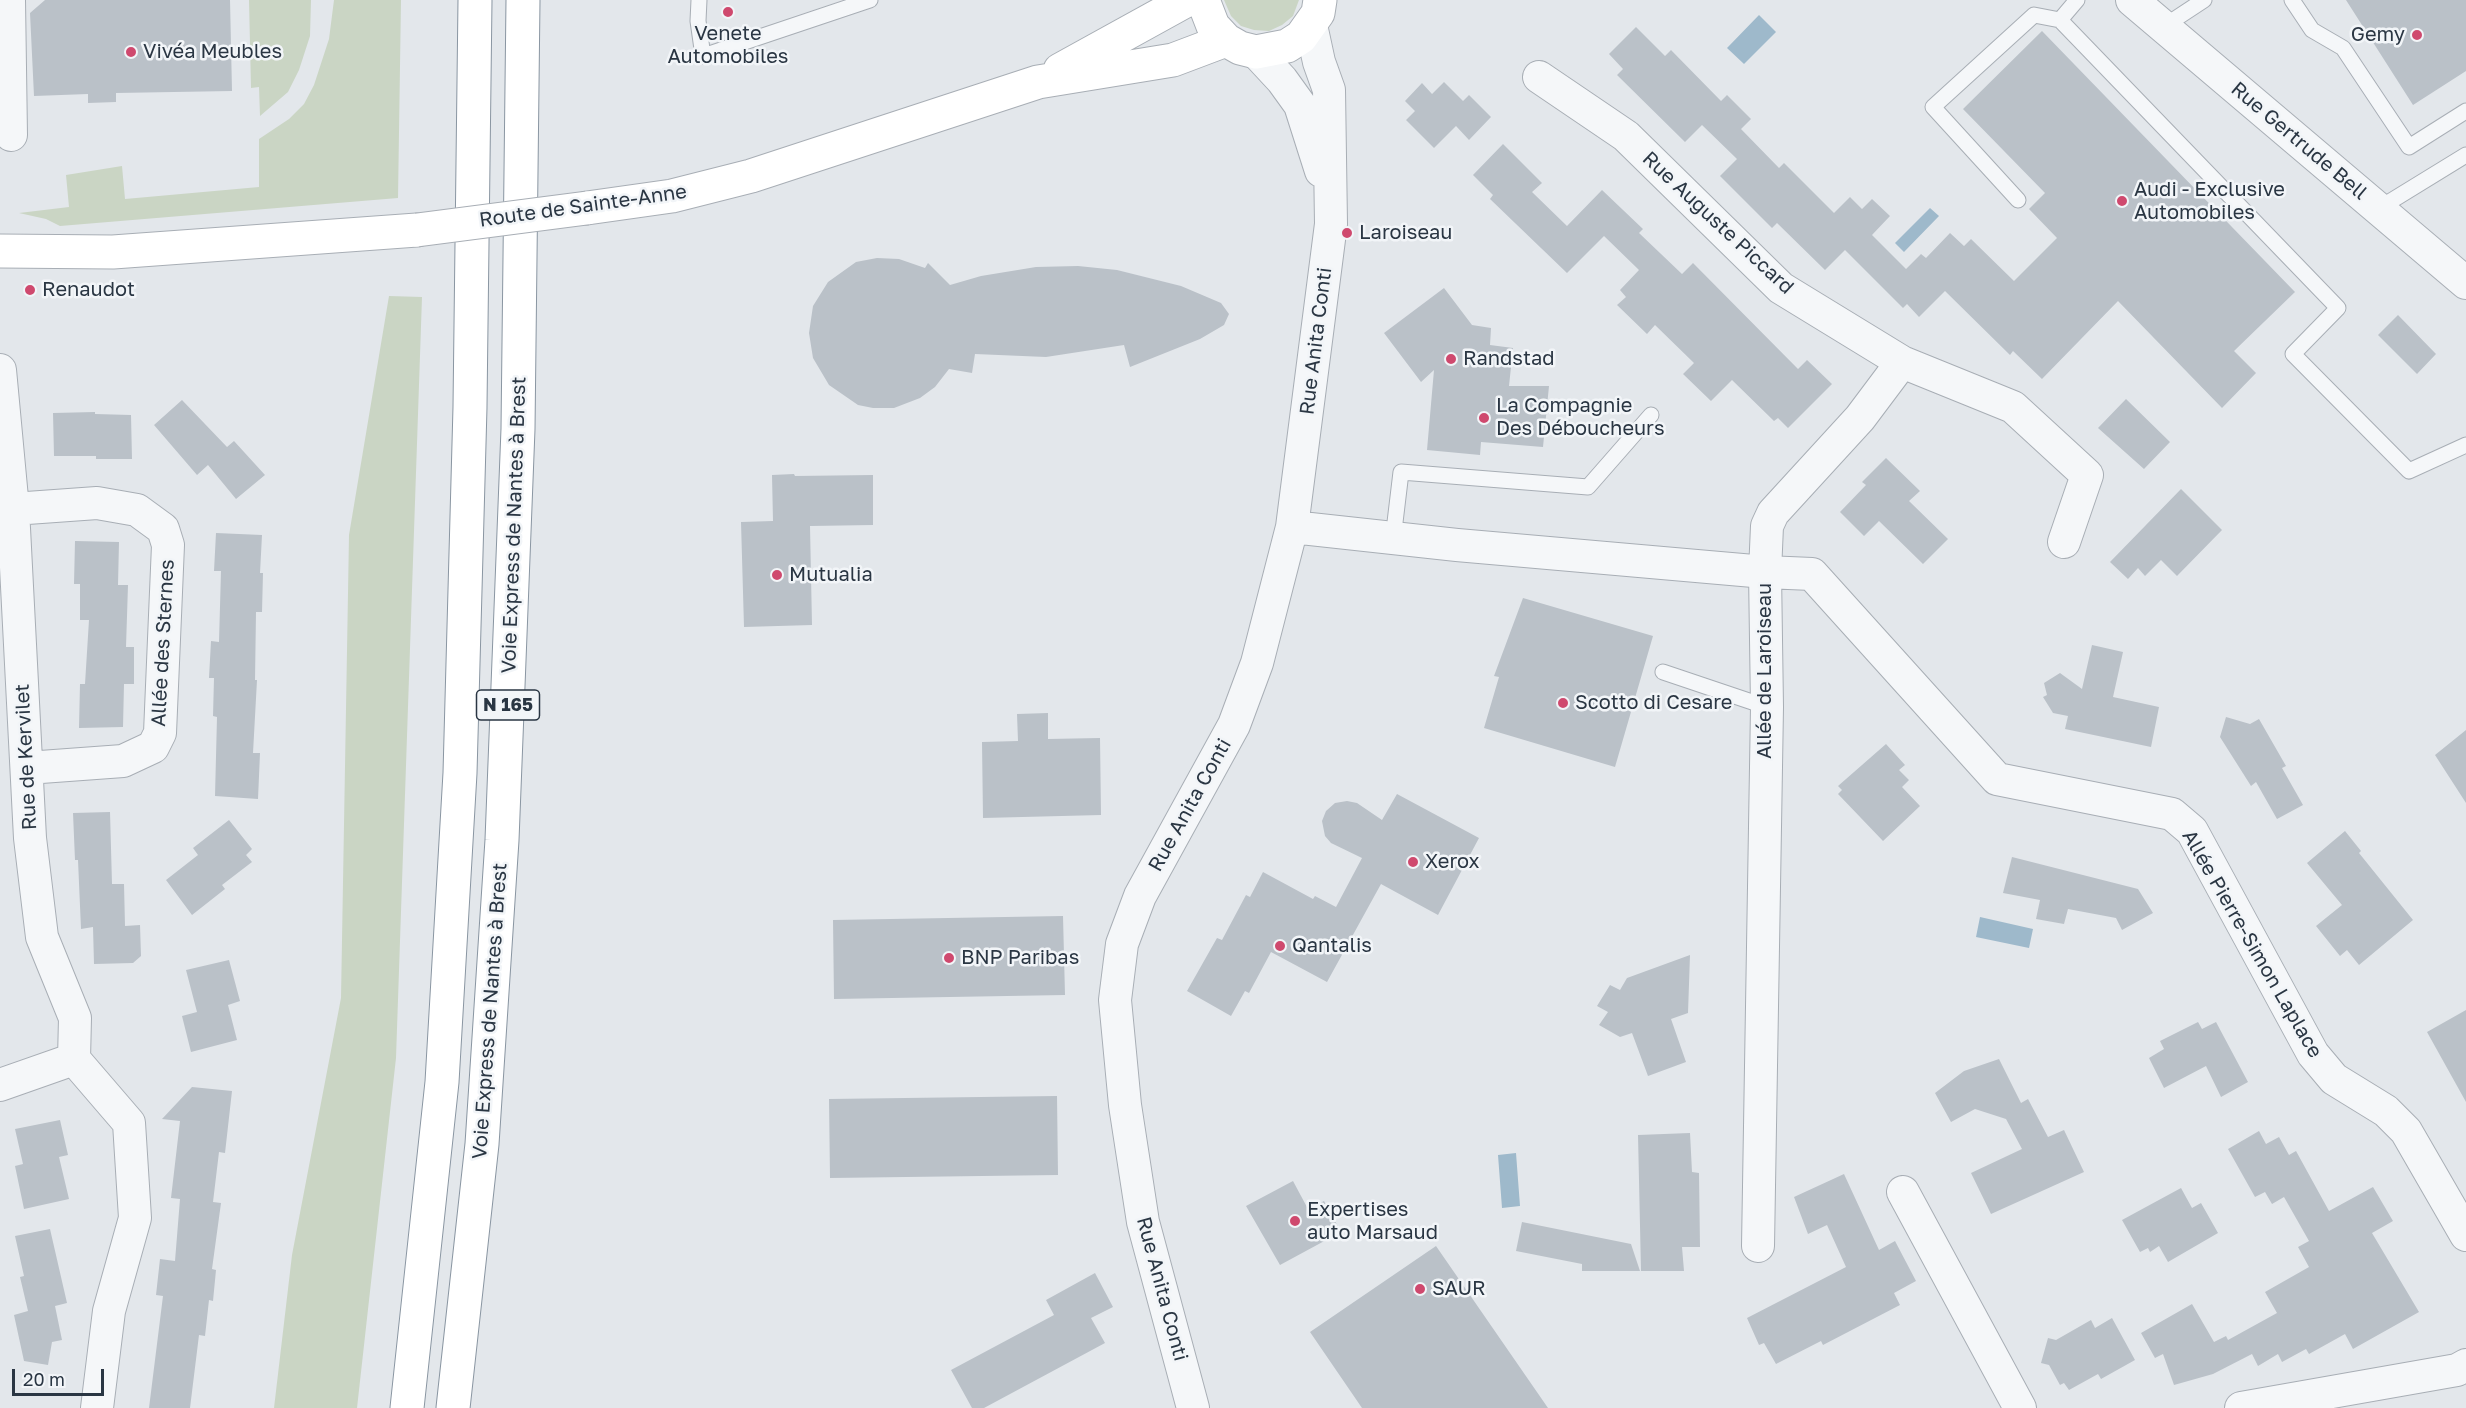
<!DOCTYPE html>
<meta charset="utf-8">
<style>
body{margin:0}
#map{position:relative;width:2466px;height:1408px;overflow:hidden;background:#e3e7eb;font-family:"Golos Text",sans-serif}
canvas{display:block}
.scale{position:absolute;left:12px;top:1369px;width:92px;height:27px;box-sizing:border-box;border:3px solid #2a3643;border-top:0;padding-left:8px;font-size:18px;line-height:21px;white-space:nowrap;color:#2a3643;-webkit-text-stroke:4px #f2f5f8;paint-order:stroke}
</style>
<div id="map">
<canvas width="2466" height="1408"></canvas>
<div class="scale">20 m</div>
</div>
<script>
const c = document.querySelector('canvas').getContext('2d');
c.lineJoin = 'round';
function paint(path, color) {
  c.fillStyle = color;
  c.fill(path, 'evenodd');
}
function shape(rows) {
  const path = new Path2D();
  for (const r of rows) {
    path.moveTo(r[0], r[1]);
    for (let i = 2; i < r.length; i += 2) path.lineTo(r[i], r[i + 1]);
  }
  return path;
}
function stroke(path, color, width, dash) {
  c.strokeStyle = color;
  c.lineWidth = width;
  c.lineCap = dash ? 'butt' : 'round';
  c.setLineDash(dash || []);
  c.stroke(path);
}
function write(font, color, halo, rows, align = 'center') {
  c.font = font + ' "Golos Text",sans-serif';
  c.lineWidth = 5;
  c.setLineDash([]);
  c.textBaseline = 'middle';
  c.strokeStyle = halo;
  c.fillStyle = color;
  for (const [text, x, y, turn = 0] of rows) {
    c.save();
    c.translate(x, y);
    c.rotate((+turn || 0) * Math.PI / 180);
    c.textAlign = isNaN(turn) ? turn : align;
    if (halo) c.strokeText(text, 0, 0);
    c.fillText(text, 0, 0);
    c.restore();
  }
}
const green = shape([
 [249,0,311,0,310,36,299,70,288,92,260,116,259,87,251,88],
 [334,0,401,0,398,198,60,226,46,219,19,213,69,207,66,175,122,166,125,199,259,187,259,139,289,119,304,104,314,85,329,39],
 [1224,0,1299,0,1293,16,1282,25,1269,31,1254,30,1241,26,1231,16],
 [389,296,422,297,396,1058,357,1408,274,1408,292,1255,341,998,349,535]
]);
const water = shape([
 [1759,15,1776,32,1744,64,1727,48],
 [1930,208,1939,216,1904,252,1895,243],
 [1980,917,2033,929,2029,948,1976,937],
 [1516,1153,1520,1206,1502,1208,1498,1155]
]);
const building = shape([
 [45,0,230,0,232,91,116,93,116,102,88,103,88,94,34,96,30,13],
 [2346,0,2466,0,2466,71,2413,105],
 [1636,27,1665,56,1671,50,1721,101,1727,95,1751,119,1741,129,1779,168,1784,163,1834,213,1850,197,1862,209,1872,199,1890,216,1872,235,1906,269,1921,254,1926,258,1950,233,1964,246,1971,239,2014,281,2057,238,2029,209,2045,193,1963,109,2042,31,2295,292,2234,351,2256,373,2222,408,2118,301,2042,379,2013,351,2010,355,1945,291,1919,317,1907,304,1903,308,1845,250,1825,270,1777,223,1772,228,1720,176,1737,159,1702,125,1685,142,1617,75,1623,69,1609,54],
 [1444,82,1463,101,1469,95,1491,117,1469,140,1456,126,1434,148,1406,120,1415,111,1405,101,1422,83,1432,94],
 [1503,144,1542,183,1532,192,1567,226,1602,190,1643,229,1639,233,1682,274,1693,263,1798,369,1807,360,1832,384,1788,428,1778,418,1774,421,1732,380,1711,401,1683,374,1694,363,1655,325,1647,334,1617,305,1626,297,1620,290,1639,270,1604,236,1567,273,1490,199,1493,195,1473,175],
 [877,258,899,259,925,268,928,263,950,285,981,276,1036,267,1078,266,1117,270,1181,286,1221,303,1229,314,1224,325,1200,339,1130,367,1124,345,1046,357,975,354,972,373,949,369,935,387,920,398,894,408,873,408,858,405,829,385,813,358,809,333,813,306,828,282,856,262],
 [1444,288,1472,325,1491,328,1490,345,1513,348,1509,386,1549,386,1543,447,1481,442,1480,455,1427,450,1434,370,1421,382,1384,333],
 [2398,315,2436,354,2417,374,2378,335],
 [2126,399,2170,442,2144,469,2098,428],
 [182,400,227,447,234,441,265,475,236,499,208,465,197,475,154,425],
 [95,412,95,414,131,415,132,459,96,459,96,456,54,456,53,413],
 [1886,458,1920,491,1909,501,1948,539,1923,564,1879,521,1864,536,1840,512,1866,485,1862,482],
 [794,474,795,476,873,475,873,525,810,526,812,625,744,627,741,522,773,521,772,475],
 [2181,489,2222,530,2177,576,2161,560,2145,576,2138,568,2128,579,2110,562],
 [216,533,262,535,260,573,263,573,262,612,256,612,255,680,257,680,253,753,260,753,258,799,215,796,217,717,213,716,214,678,209,678,211,641,219,642,221,571,214,571],
 [75,541,119,542,118,585,128,585,126,647,134,647,134,684,124,684,123,727,79,728,80,684,85,684,89,620,80,620,80,584,74,584],
 [1523,598,1653,636,1615,767,1484,728,1499,677,1494,676],
 [2092,645,2123,652,2113,697,2159,707,2151,747,2065,729,2068,716,2053,713,2043,697,2047,695,2044,683,2060,673,2082,689],
 [1048,713,1048,739,1100,738,1101,815,983,818,982,742,1018,741,1017,714],
 [2226,717,2250,724,2259,719,2286,766,2282,768,2303,805,2277,819,2256,782,2251,786,2220,737],
 [2466,730,2466,803,2435,755],
 [1886,744,1905,765,1899,770,1909,780,1902,787,1920,806,1883,841,1838,794,1842,790,1838,786],
 [1397,794,1479,838,1438,915,1381,884,1327,982,1271,952,1249,993,1245,991,1231,1016,1187,991,1217,938,1222,940,1246,895,1250,897,1263,872,1313,899,1315,896,1336,907,1362,858,1331,843,1325,836,1322,821,1326,811,1335,803,1347,801,1357,803,1382,820],
 [110,812,112,884,124,884,125,926,140,925,141,956,133,963,94,964,93,927,81,929,78,860,75,860,73,813],
 [229,820,252,849,246,855,252,862,222,885,225,889,192,915,166,880,198,855,193,848],
 [2345,831,2361,851,2359,853,2413,920,2359,965,2347,950,2340,956,2316,926,2342,905,2307,863],
 [2012,857,2138,889,2153,913,2122,930,2116,918,2068,909,2064,924,2036,919,2040,900,2003,893],
 [1063,916,1065,995,834,999,833,920],
 [1690,955,1688,1013,1671,1019,1686,1062,1648,1076,1632,1033,1620,1037,1599,1025,1608,1012,1597,1006,1610,985,1620,990,1627,978],
 [229,960,240,1001,228,1005,237,1040,191,1052,182,1016,197,1012,186,970],
 [2466,1010,2466,1102,2427,1032],
 [2198,1022,2202,1029,2216,1022,2248,1082,2221,1097,2206,1066,2164,1088,2149,1058,2164,1049,2160,1041],
 [1999,1059,2021,1103,2028,1099,2048,1137,2064,1130,2084,1172,1991,1214,1971,1173,2022,1149,2006,1119,1975,1109,1951,1122,1935,1093,1964,1071],
 [192,1087,232,1091,225,1153,219,1152,213,1202,221,1203,212,1269,216,1270,213,1301,209,1300,205,1336,199,1335,190,1408,149,1408,163,1296,156,1295,160,1259,175,1261,180,1199,171,1198,180,1121,162,1119],
 [1057,1096,1058,1175,830,1178,829,1099],
 [60,1120,68,1155,59,1157,69,1199,24,1209,15,1166,23,1164,15,1129],
 [2259,1131,2266,1144,2279,1137,2289,1155,2296,1151,2329,1211,2373,1187,2393,1221,2372,1233,2419,1312,2353,1349,2345,1334,2309,1354,2306,1349,2282,1362,2278,1354,2258,1366,2252,1354,2213,1374,2174,1385,2163,1354,2155,1358,2141,1333,2192,1304,2214,1342,2226,1336,2228,1340,2277,1313,2265,1292,2309,1267,2298,1247,2309,1241,2284,1197,2272,1204,2265,1192,2255,1197,2228,1149],
 [1690,1133,1692,1172,1699,1173,1700,1247,1682,1247,1684,1271,1641,1271,1638,1135],
 [1844,1174,1879,1250,1895,1241,1916,1281,1894,1293,1900,1305,1823,1345,1821,1341,1776,1364,1764,1343,1759,1345,1747,1318,1846,1267,1827,1225,1808,1234,1794,1197],
 [1293,1181,1308,1209,1324,1201,1341,1232,1280,1265,1246,1206],
 [2181,1188,2192,1208,2201,1203,2218,1233,2168,1262,2159,1246,2150,1252,2148,1248,2140,1252,2122,1220],
 [1522,1222,1631,1244,1640,1271,1582,1271,1582,1264,1516,1251],
 [50,1229,67,1303,55,1306,62,1340,52,1342,48,1365,24,1361,14,1315,28,1311,20,1277,24,1276,15,1236],
 [1436,1246,1548,1408,1362,1408,1310,1332],
 [1095,1273,1113,1307,1091,1318,1105,1343,984,1408,972,1408,951,1370,1054,1315,1046,1300],
 [2112,1318,2135,1360,2101,1379,2098,1374,2069,1390,2064,1383,2060,1385,2049,1365,2041,1363,2048,1338,2056,1340,2091,1320,2095,1328]
]);
const lane = shape([
 [699,0,698,21,703,56,870,0],
 [2077,0,2060,20,2338,308,2293,354,2409,471,2466,445],
 [2292,0,2312,30,2343,48,2409,147,2466,111],
 [2163,27,2204,0],
 [2018,200,1933,107,2034,15,2060,20],
 [2378,209,2466,155],
 [1393,539,1401,472,1588,487,1651,415],
 [1663,672,1767,707]
]);
const street = shape([
 [9,0,11,135],
 [2132,0,2466,283],
 [1256,52,1282,80,1300,105,1321,171],
 [1539,77,1626,136,1781,288,1902,362,2013,407,2087,475,2064,542],
 [1902,362,1860,418,1773,513,1767,526,1765,572,1812,574,1997,779,2172,814,2192,831,2313,1054,2334,1079,2386,1111,2406,1131,2466,1235],
 [0,370,13,509,30,838,42,937,75,1018,74,1059,0,1085],
 [13,509,97,503,137,510,163,529,168,545,160,733,153,747,123,761,27,768],
 [1292,527,1457,545,1765,572,1767,707,1758,1246],
 [74,1059,129,1123,135,1218,109,1311,97,1408],
 [1903,1192,2020,1408],
 [1193,1408,1143,1222,1125,1105,1115,1000,1122,944,1140,896,1234,725,1257,663,1292,527,1331,224,1329,90,1319,62,1311,25],
 [2241,1408,2457,1370,2466,1365]
]);
const secondary = shape([
 [1203,0,1213,26,1226,40,1240,48,1256,52,1287,46,1301,37,1318,13,1320,0],
 [1060,70,1187,0],
 [587,208,672,196,751,176,1038,82,1173,60,1226,40],
 [0,251,113,252,417,230]
]);
const highway = shape([
 [407,1408,442,1082,460,773,470,407,475,0],
 [453,1408,482,1144,502,840,518,429,523,0]
]);
const secondaryBridge = shape([
 [417,230,587,208]
]);
const markers = [
 [728,12,6,"#cf496e"],
 [2417,35,6,"#cf496e"],
 [131,52,6,"#cf496e"],
 [2122,201,6,"#cf496e"],
 [1347,233,6,"#cf496e"],
 [30,290,6,"#cf496e"],
 [1451,359,6,"#cf496e"],
 [1484,418,6,"#cf496e"],
 [777,575,6,"#cf496e"],
 [1563,703,6,"#cf496e"],
 [1413,862,6,"#cf496e"],
 [1280,946,6,"#cf496e"],
 [949,958,6,"#cf496e"],
 [1295,1221,6,"#cf496e"],
 [1420,1289,6,"#cf496e"]
];
const shields = [
 [508,705,63]
];
const shieldNames = [
 ["N 165",508,705]
];
const poiNames = [
 ["Venete",728,34,"center"],
 ["Automobiles",728,57,"center"],
 ["Gemy",2405,35,"right"],
 ["Vivéa Meubles",143,52],
 ["Audi - Exclusive",2134,190],
 ["Automobiles",2134,213],
 ["Laroiseau",1359,233],
 ["Renaudot",42,290],
 ["Randstad",1463,359],
 ["La Compagnie",1496,406],
 ["Des Déboucheurs",1496,429],
 ["Mutualia",789,575],
 ["Scotto di Cesare",1575,703],
 ["Xerox",1425,862],
 ["Qantalis",1292,946],
 ["BNP Paribas",961,958],
 ["Expertises",1307,1210],
 ["auto Marsaud",1307,1233],
 ["SAUR",1432,1289]
];
const streetNames = [
 ["Rue Gertrude Bell",2299,141,40],
 ["Route de Sainte-Anne",583,206,-8],
 ["Rue Auguste Piccard",1718,223,43],
 ["Rue Anita Conti",1316,341,-83],
 ["Voie Express de Nantes à Brest",514,525,-88],
 ["Allée des Sternes",163,643,-87],
 ["Allée de Laroiseau",1765,671,-90],
 ["Rue de Kervilet",26,757,-93],
 ["Rue Anita Conti",1190,805,-61],
 ["Allée Pierre-Simon Laplace",2252,944,60],
 ["Voie Express de Nantes à Brest",490,1011,-86],
 ["Rue Anita Conti",1162,1289,75]
];
paint(green, '#cad5c4');
paint(water, '#9eb9cb');
paint(building, '#bac1c8');
stroke(lane, '#a8aeb5', 17);
stroke(street, '#a8aeb5', 34);
stroke(secondary, '#a8aeb5', 35);
stroke(highway, '#8a96a2', 35);
stroke(lane, '#f5f7f9', 15);
stroke(street, '#f5f7f9', 32);
stroke(secondary, '#fff', 33);
stroke(highway, '#fff', 33);
stroke(secondaryBridge, '#a8aeb5', 35, []);
stroke(secondaryBridge, '#fff', 33);
for (const [x, y, r, color] of markers) {
  const dot = new Path2D();
  dot.arc(x, y, r, 0, 2 * Math.PI);
  c.fillStyle = color;
  c.fill(dot);
  stroke(dot, '#f2f5f8', 2);
}
for (const [x, y, w] of shields) {
  const box = new Path2D();
  box.roundRect(x - w / 2, y - 15, w, 30, 4.5);
  c.fillStyle = '#f2f5f8';
  c.fill(box);
  stroke(box, '#2a3643', 1.5);
}
write('bold 18px', '#2a3643', null, shieldNames);
write('20px', '#2a3643', '#f2f5f8', poiNames, 'left');
write('20px', '#2a3643', '#f2f5f8', streetNames);
</script>
